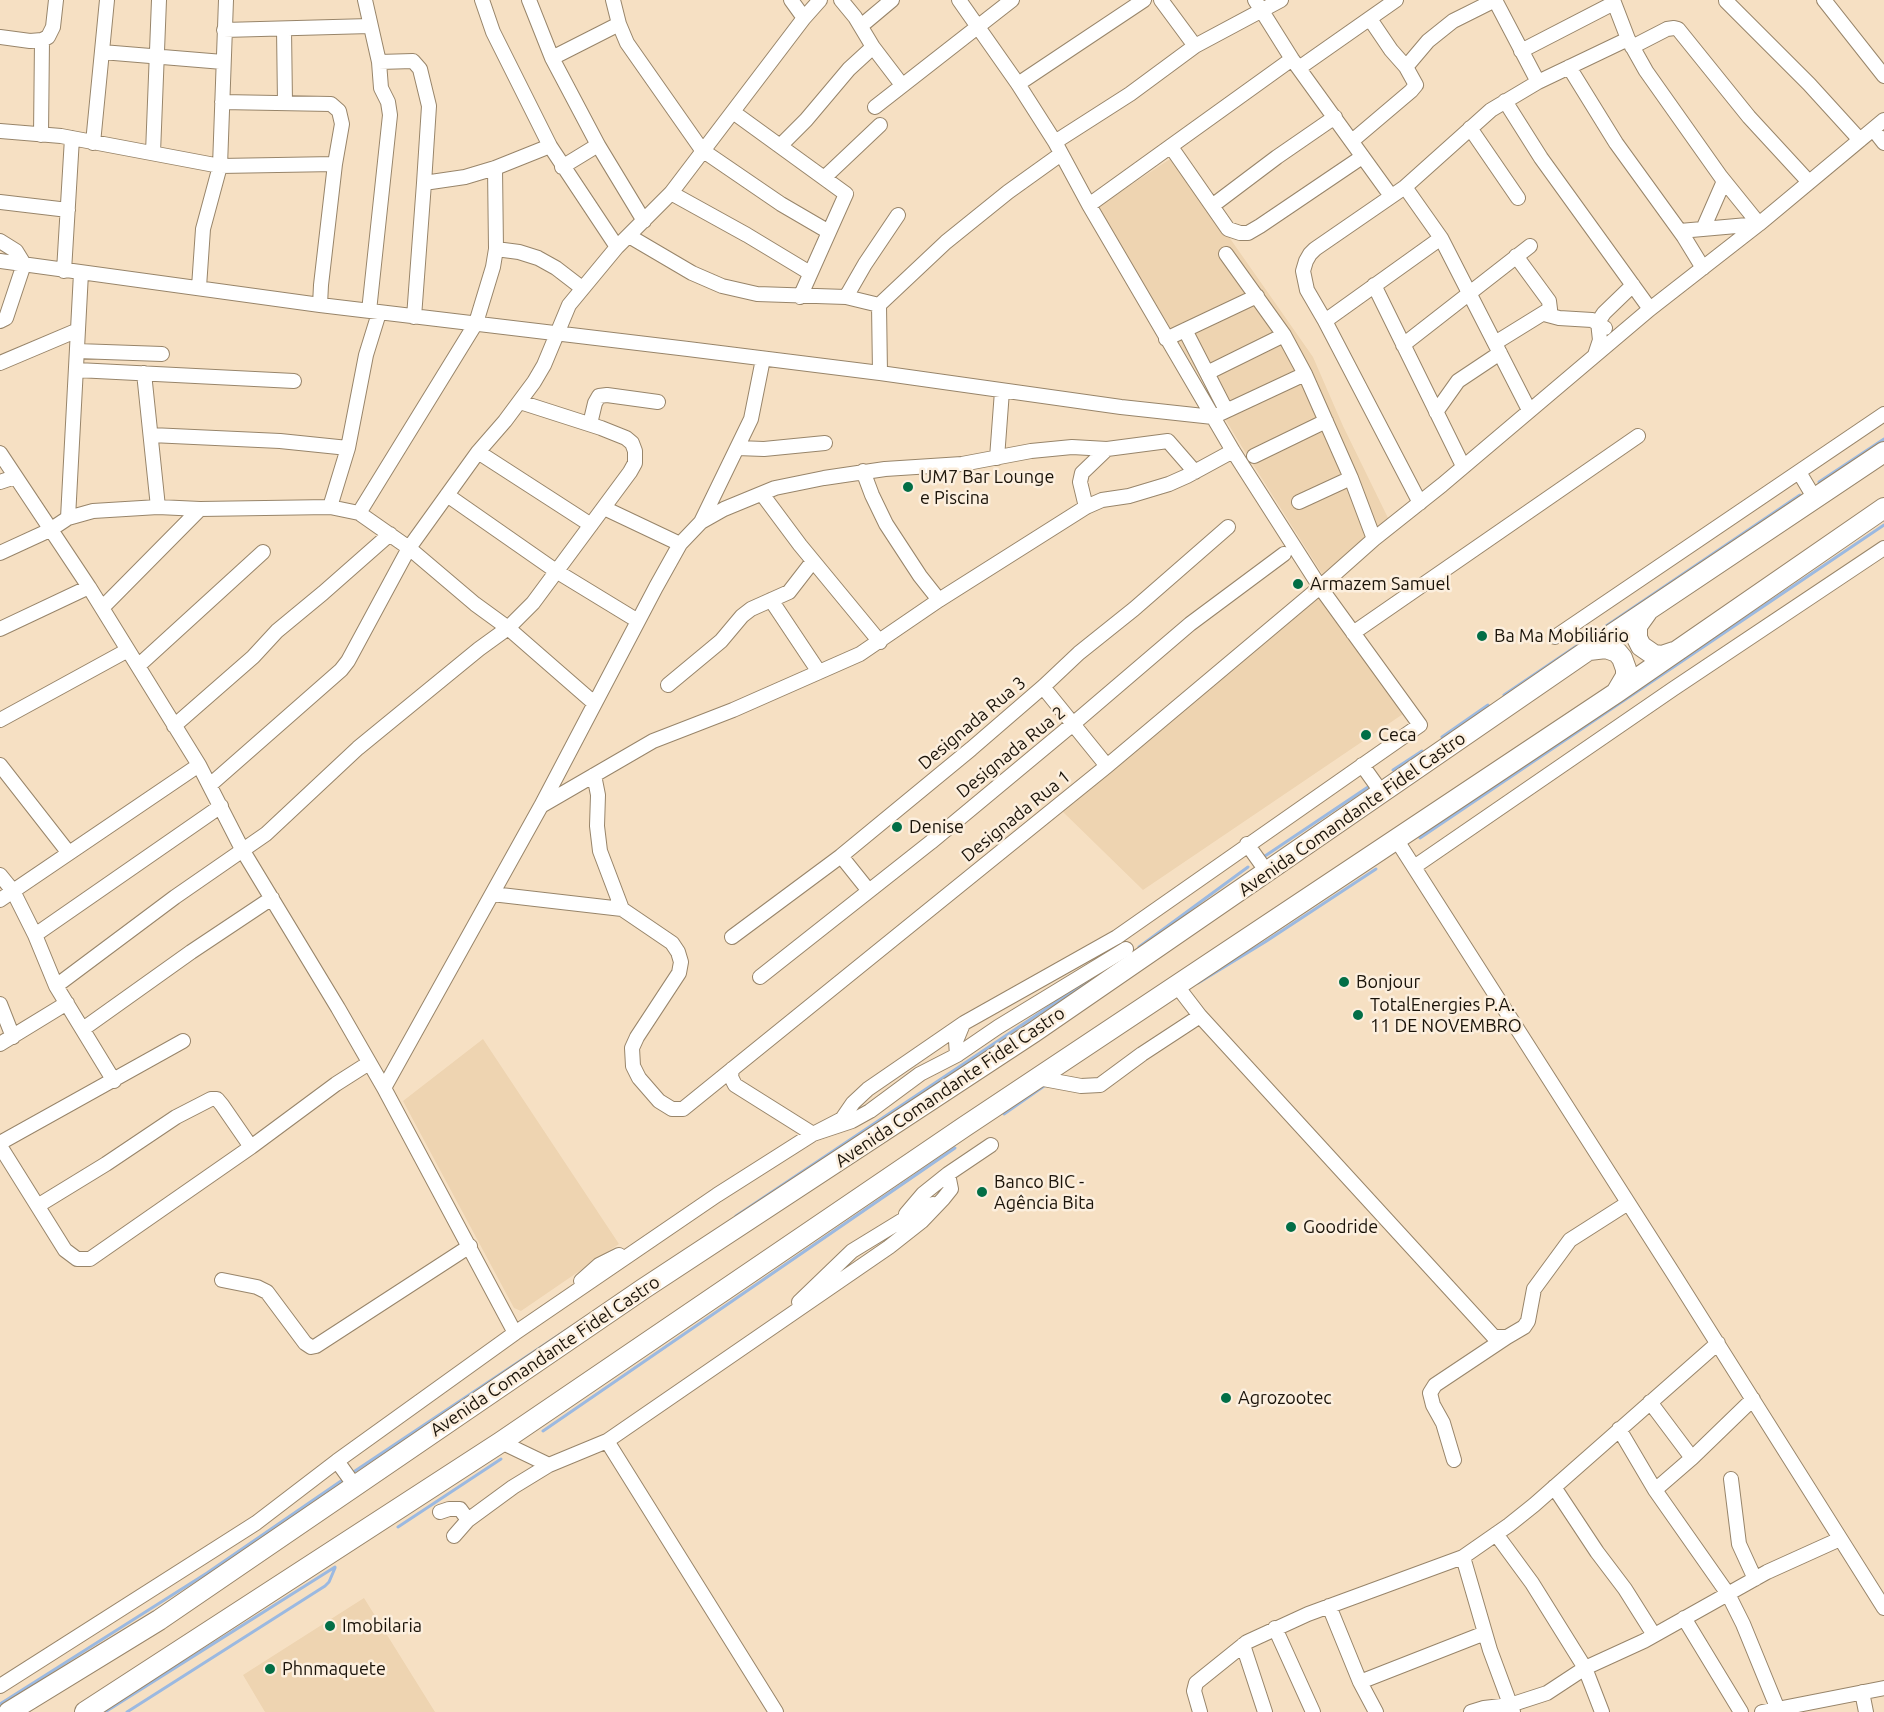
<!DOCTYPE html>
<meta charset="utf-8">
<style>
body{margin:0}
canvas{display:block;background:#f6e0c3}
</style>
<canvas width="1884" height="1712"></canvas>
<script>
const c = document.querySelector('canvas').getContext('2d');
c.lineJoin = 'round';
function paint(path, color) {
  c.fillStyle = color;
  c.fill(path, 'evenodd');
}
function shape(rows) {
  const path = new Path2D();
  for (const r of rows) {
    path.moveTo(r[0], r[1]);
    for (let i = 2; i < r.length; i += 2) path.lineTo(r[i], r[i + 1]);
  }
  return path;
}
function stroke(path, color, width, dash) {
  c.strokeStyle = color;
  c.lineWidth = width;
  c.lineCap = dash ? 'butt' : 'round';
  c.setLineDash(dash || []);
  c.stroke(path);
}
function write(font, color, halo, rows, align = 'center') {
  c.font = font + ' Ubuntu,sans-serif';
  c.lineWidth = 5;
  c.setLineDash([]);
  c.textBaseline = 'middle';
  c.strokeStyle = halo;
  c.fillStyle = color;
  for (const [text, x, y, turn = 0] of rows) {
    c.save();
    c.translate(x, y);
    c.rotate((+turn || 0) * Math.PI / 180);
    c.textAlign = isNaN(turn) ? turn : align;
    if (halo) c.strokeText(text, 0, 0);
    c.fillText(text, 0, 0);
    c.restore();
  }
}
const built = shape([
 [1173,157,1313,357,1343,426,1390,522,1324,577,1242,447,1100,211,1099,206],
 [1320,594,1403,714,1143,890,1061,810],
 [483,1039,619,1244,521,1311,514,1308,403,1101],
 [364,1598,435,1712,265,1712,243,1675]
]);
const stream = shape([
 [1819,482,1884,439],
 [1504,695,1800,495],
 [1442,737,1488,705],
 [1393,770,1422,751],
 [1420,838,1884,525],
 [1265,856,1371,785],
 [1139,947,1248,867],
 [1198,983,1265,942,1376,869],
 [1004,1114,1047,1084],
 [736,1216,1107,968],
 [543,1431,955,1148],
 [355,1471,571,1327],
 [398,1527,501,1459],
 [0,1704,207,1573,341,1481],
 [105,1712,335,1567],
 [127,1712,325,1586,329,1582,335,1568]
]);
const minor = shape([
 [365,0,379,62,381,88,388,102,390,115,369,311],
 [482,0,493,32,550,146,617,247],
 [529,0,552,58,598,145,644,221],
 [613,0,619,24,627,43,702,150,781,204,829,232],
 [791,0,804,18],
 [1161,0,1195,46],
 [1255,0,1292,59,1391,196],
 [1495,0,1538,82],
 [1613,0,1628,39,1646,71,1721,177,1759,224],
 [1824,0,1884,76],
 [1726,1,1809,84,1860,140],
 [1370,19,1391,50,1406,67],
 [861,26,892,0],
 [284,29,285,103],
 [224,30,370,26],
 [0,37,30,41,42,40,48,37,53,27,56,0],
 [873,47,902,85],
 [1632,47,1667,29,1674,28,1678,29,1749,117,1808,181],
 [1521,51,1614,3],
 [102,52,223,62],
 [552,58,619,24],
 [379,62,413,61,420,69,429,106,424,183],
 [1569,67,1616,143,1684,237,1703,268],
 [1299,68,1396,0],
 [1018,84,1144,0],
 [1505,101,1541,158,1650,309],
 [222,102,331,104,339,111,342,124,335,164,321,285,320,305],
 [875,107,1012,0],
 [733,112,846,194,800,297],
 [1470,128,1518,198],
 [1873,129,1884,143],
 [0,131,61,136,220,166,335,164],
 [41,135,42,40],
 [1352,141,1411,91,1416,85,1406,67,1428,41,1453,21,1495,0],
 [1055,142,1130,94,1195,46,1281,0],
 [93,143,107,0],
 [781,145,806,120,849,69,873,47,855,17,841,0],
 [1171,147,1228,229,1240,233,1248,233,1260,226,1362,157],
 [153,153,159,0],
 [562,167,598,145],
 [825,177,880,125],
 [1405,187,1441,238,1529,410],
 [671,193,747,235,810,273],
 [0,202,68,210],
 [1089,205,1292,59],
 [1212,206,1277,157,1335,117],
 [1703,229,1724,181],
 [1680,231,1759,224],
 [629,236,692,273,722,286,757,294,846,297,879,305,946,242,1008,192,1061,154],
 [0,241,16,251,24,264,6,318,0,321],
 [496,249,519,252,538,258,556,268,582,288],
 [1226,254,1284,335,1305,374,1351,478,1374,539],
 [0,261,320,305,688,349,880,373,1121,407,1213,417,1305,374],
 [64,271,72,138],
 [1374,285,1463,466],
 [199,287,203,229,220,166,226,0],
 [846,297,865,264,898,215],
 [879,305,880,373],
 [1544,314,1559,318,1592,320,1605,328],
 [414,317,424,183,465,177,495,168,550,146],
 [1325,321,1441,238],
 [1185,330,1226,410],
 [1166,339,1257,296],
 [1495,343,1550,309,1549,301,1516,256],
 [1403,345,1530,246],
 [77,351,162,354],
 [1595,355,1600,340,1598,322,1604,313,1633,285],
 [0,363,78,330],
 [77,370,294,381],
 [144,373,158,507],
 [1207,373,1284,335],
 [1436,412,1458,381,1500,353],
 [590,424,595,403,599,396,607,395,658,402],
 [151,435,280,441,348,448],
 [737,448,764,449,825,443],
 [478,452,591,525],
 [0,453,89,587,199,765,243,851,338,1008,384,1088,515,1333],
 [1254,456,1326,421],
 [997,458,1002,391],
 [863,471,872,495,886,524,920,576,939,600],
 [1799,472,1815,499],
 [0,482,15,477],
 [762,494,800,545,880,642],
 [447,495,556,571,638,621],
 [1299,502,1351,478],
 [1420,503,1325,321,1307,290,1303,271,1306,261,1310,254,1315,249,1405,187,1491,110,1538,82,1628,39],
 [330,507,359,513,409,548,475,604,508,628,594,703],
 [1086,507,1080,482,1082,473,1107,449],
 [604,508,680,544],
 [359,513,476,323,493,267,496,249,495,168],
 [68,518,81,273],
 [701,522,751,419,763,359],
 [0,553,50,530,68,518,93,511,158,507,200,509,330,507,348,448,366,355,379,313],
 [771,600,819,672],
 [102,608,200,509],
 [0,629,89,587],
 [1353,633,1638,436],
 [1555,637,1884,414],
 [138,666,263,552],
 [668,685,721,641,742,616,751,609,789,592,813,561],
 [1043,687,1107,766],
 [0,720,128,650],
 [174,726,253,657,277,631,323,593,390,534],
 [0,765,68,852],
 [1362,765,1382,793],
 [594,775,598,795,597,826,600,851,622,909,672,943,678,952,681,962,679,973,637,1037,632,1048,633,1066,639,1078,659,1101,672,1109,683,1109,1107,766,1320,587,1374,539,1442,485,1650,309,1759,224,1884,120],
 [210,785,341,670,348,661,409,548,478,452,505,421,534,382,544,365,569,305,617,247,671,193,804,18,820,0],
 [541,806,653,741,733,710,860,654,939,600,1086,507,1102,500,1129,496,1169,484,1187,476,1233,451],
 [1396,839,1673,1273,1884,1608],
 [1247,844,1267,872],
 [841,856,869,891],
 [1414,867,1673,689,1884,548],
 [0,875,13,891,35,935,56,986,114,1081],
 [492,894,622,909],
 [0,900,199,765],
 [35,935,221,806],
 [732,937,841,856,971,749,1044,686,1079,653,1134,609,1228,527],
 [760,977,931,842,1073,724,1190,624,1284,554],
 [56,986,175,897,266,834,358,748,479,649,508,628,533,603,630,472,635,463,635,451,632,443,626,438,601,428,520,402],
 [1177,986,1200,1016,1494,1337,1507,1337,1524,1327,1528,1321,1534,1289,1570,1240,1628,1203],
 [0,1004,13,1037],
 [83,1029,191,952,272,898],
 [0,1044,67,1003],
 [957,1055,998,1027,1126,949],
 [732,1069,731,1077,735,1085,813,1134,852,1121,870,1111,920,1074,957,1055,956,1041,963,1024],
 [1038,1078,1081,1086,1100,1085,1142,1054,1200,1016],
 [384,1088,541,806,656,587,680,544,701,522,724,509,775,488,824,478,885,469,962,464,1031,451,1072,447,1107,449,1168,441,1195,472],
 [0,1143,183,1041],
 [0,1146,65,1250,77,1259,90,1259,251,1147,336,1084,369,1063],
 [39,1205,106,1164,176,1117,211,1099,217,1099,222,1105,251,1147],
 [906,1214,923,1194,948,1174,991,1145],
 [222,1280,257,1287,267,1292,305,1343,311,1347,316,1346,470,1246],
 [581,1281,599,1265,619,1255],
 [799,1302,852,1251,901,1221,933,1204],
 [1650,1402,1692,1458],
 [1619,1429,1655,1490,1728,1594,1743,1624,1779,1712],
 [607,1441,776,1712],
 [501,1442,549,1465],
 [1454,1460,1443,1423,1433,1405,1430,1393,1435,1385,1507,1337],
 [337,1461,355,1486],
 [1731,1479,1739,1544,1755,1579],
 [1554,1487,1597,1552,1625,1589,1654,1635],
 [1655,1490,1692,1458,1753,1399],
 [440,1512,449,1509,460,1509,468,1520],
 [1496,1534,1532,1583,1585,1668,1602,1712],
 [454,1536,468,1520,513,1487,549,1465,607,1441,889,1247,922,1221,943,1199,951,1189,948,1174],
 [1463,1557,1490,1650,1513,1712],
 [1329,1606,1360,1682,1376,1712],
 [1684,1618,1741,1712],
 [1275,1628,1313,1712],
 [1243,1645,1265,1712],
 [1360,1682,1485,1633],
 [0,1686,256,1523,337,1461,515,1333,717,1195,813,1134,842,1119,853,1103,868,1089,964,1023,1117,937,1420,725,1320,587,1233,451,1089,205,1055,142,1018,84,959,0],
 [1862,1692,1866,1712],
 [1200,1712,1194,1691,1196,1683,1247,1642,1308,1614,1463,1557,1509,1525,1534,1505,1718,1343],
 [1471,1712,1484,1708,1510,1705,1547,1693,1585,1668,1644,1641,1767,1572,1840,1539],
 [1762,1712,1884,1688]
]);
const highway = shape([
 [1647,612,1637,626,1637,638,1641,646,1654,655,1662,656,1674,652],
 [1589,650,1606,648,1617,652,1622,658,1626,669,1626,676,1616,693],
 [9,1712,159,1620,643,1289,1034,1032,1587,651,1884,452],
 [85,1712,501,1442,964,1127,1616,693,1884,508]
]);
const markers = [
 [908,487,6,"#026e46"],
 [1298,584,6,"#026e46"],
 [1482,636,6,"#026e46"],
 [1366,735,6,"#026e46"],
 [897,827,6,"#026e46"],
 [1344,982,6,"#026e46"],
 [1358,1015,6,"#026e46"],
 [982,1192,6,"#026e46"],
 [1291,1227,6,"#026e46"],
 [1226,1398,6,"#026e46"],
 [330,1626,6,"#026e46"],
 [270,1669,6,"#026e46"]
];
const poiNames = [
 ["UM7 Bar Lounge",920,477],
 ["e Piscina",920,498],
 ["Armazem Samuel",1310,584],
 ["Ba Ma Mobiliário",1494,636],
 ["Ceca",1378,735],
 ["Denise",909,827],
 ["Bonjour",1356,982],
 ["TotalEnergies P.A.",1370,1005],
 ["11 DE NOVEMBRO",1370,1026],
 ["Banco BIC -",994,1182],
 ["Agência Bita",994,1203],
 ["Goodride",1303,1227],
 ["Agrozootec",1238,1398],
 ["Imobilaria",342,1626],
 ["Phnmaquete",282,1669]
];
const streetNames = [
 ["Designada Rua 3",972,723,-40],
 ["Designada Rua 2",1011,752,-39],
 ["Avenida Comandante Fidel Castro",1352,814,-35],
 ["Designada Rua 1",1016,816,-39],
 ["Avenida Comandante Fidel Castro",950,1087,-34],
 ["Avenida Comandante Fidel Castro",545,1356,-34]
];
paint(built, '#eed4b1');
stroke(stream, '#9bb9e1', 3);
stroke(minor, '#98856a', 16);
stroke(highway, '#98856a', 22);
stroke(minor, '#fff', 14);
stroke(highway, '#fff', 20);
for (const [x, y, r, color] of markers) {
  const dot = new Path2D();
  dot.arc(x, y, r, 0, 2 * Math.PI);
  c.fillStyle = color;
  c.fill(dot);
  stroke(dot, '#fcefde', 2);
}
write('18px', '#1a1309', '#fcefde', poiNames, 'left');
write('18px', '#1a1309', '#fcefde', streetNames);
</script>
